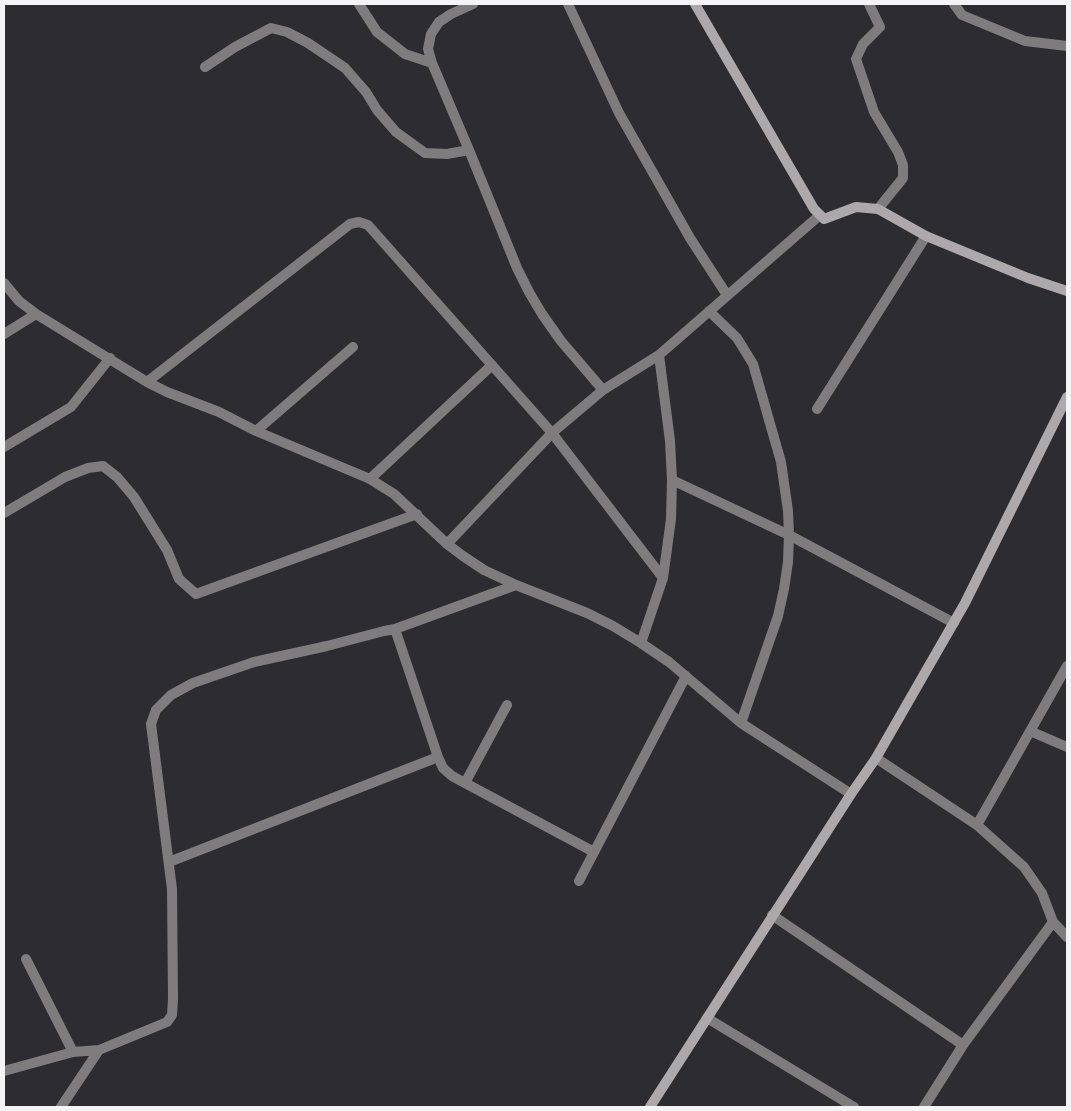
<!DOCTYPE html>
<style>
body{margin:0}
#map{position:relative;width:1071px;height:1111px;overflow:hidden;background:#2d2c30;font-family:Karla,sans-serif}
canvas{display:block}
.frame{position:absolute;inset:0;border:5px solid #f4f3f6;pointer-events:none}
</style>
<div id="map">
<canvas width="1071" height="1111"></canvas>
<div class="frame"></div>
</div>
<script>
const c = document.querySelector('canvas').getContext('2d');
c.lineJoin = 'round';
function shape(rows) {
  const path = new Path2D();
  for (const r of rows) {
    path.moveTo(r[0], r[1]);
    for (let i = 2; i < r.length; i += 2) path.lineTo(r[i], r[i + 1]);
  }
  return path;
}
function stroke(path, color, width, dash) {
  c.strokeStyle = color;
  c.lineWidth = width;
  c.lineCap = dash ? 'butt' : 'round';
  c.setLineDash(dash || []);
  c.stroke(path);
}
const street = shape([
 [359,4,377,32,405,54,432,63],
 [473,4,451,14,439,22,431,34,428,49,432,63,469,150,517,268,529,292,542,314,561,341,603,390],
 [568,4,619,113,690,238,727,295],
 [869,4,880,27,863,44,856,59,874,112,898,152,903,165,903,178,878,209],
 [954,4,962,15,1025,41,1067,46],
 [205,67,235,47,271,28,287,32,308,43,345,68,366,92,377,110,396,132,425,153,447,154,469,150],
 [4,283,19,301,36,314,147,382,167,392,219,412,256,431,370,479,394,494,447,544,463,556,484,570,516,585,587,613,613,626,641,643,669,662,741,723,851,794],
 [709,311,737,338,753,364,781,462,788,511,789,535,788,562,784,589,778,616,741,723],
 [4,334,36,314],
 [147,382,350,224,359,222,368,225,552,433,663,578],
 [817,409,926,236],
 [256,431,353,347],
 [4,447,71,407,110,358],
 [370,479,492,365],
 [672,480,789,535,954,623],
 [4,513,65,477,88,468,103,466,117,477,134,497,167,550,179,579,196,594,417,514],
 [447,544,552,433,603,390,659,355,820,215],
 [395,629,438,757,443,768,452,776,594,852],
 [641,643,663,578,671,519,672,480,670,441,659,355],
 [1030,731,1067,747],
 [876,758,977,825,1024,867,1042,893,1053,922,1067,937],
 [465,783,507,705],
 [977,825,1067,666],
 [169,862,438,757],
 [579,881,686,676],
 [772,915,963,1045],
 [26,959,73,1052],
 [707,1018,854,1107],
 [4,1071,73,1052,99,1050,167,1022,172,1015,173,999,172,889,151,724,156,710,171,695,193,683,254,662,327,646,384,631,395,629,516,585],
 [61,1107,99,1050],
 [924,1107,963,1045,1053,922]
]);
const secondary = shape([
 [695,4,814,209,824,219,856,207,878,209,926,236,1028,278,1067,291],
 [650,1107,851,794,876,758,965,603,1067,397]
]);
stroke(street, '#7e7c7c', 10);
stroke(secondary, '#ada8a9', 10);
</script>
